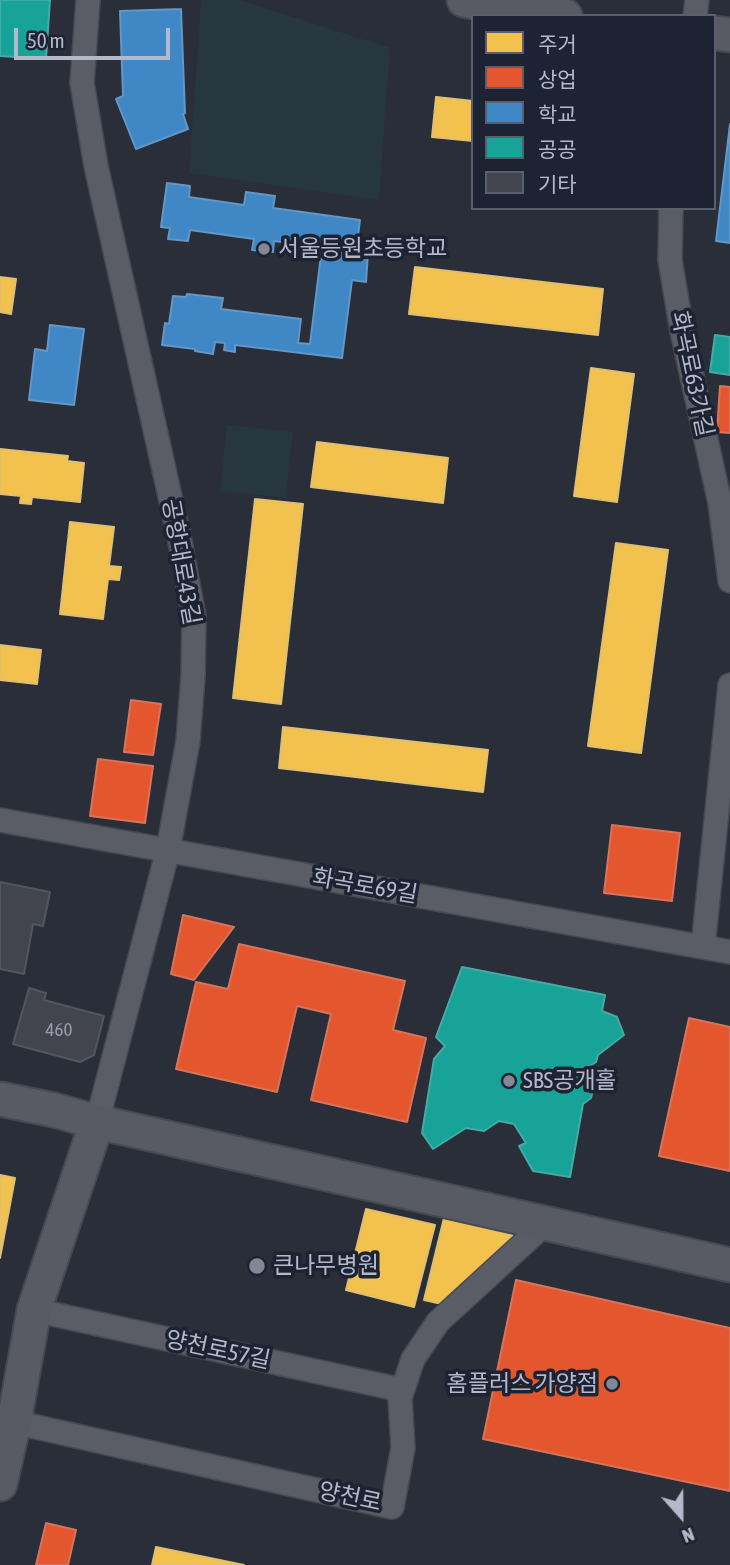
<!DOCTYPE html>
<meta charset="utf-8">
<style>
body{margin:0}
#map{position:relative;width:730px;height:1565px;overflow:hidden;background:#2a2e38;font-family:"Asap Condensed","Noto Sans KR",sans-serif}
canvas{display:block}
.legend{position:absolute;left:471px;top:14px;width:245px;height:196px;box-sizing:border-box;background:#1d2333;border:2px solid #595f6f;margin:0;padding:9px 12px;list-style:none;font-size:21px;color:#b4b9c9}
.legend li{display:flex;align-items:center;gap:14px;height:35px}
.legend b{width:35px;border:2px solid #595f6f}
.north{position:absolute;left:646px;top:1481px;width:70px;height:70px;-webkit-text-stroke:5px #1d2333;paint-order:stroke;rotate:159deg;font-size:19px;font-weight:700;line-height:28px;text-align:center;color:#b4b9c9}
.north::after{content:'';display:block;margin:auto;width:24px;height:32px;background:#b4b9c9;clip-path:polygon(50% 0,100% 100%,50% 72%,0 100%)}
.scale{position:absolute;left:14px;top:28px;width:156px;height:32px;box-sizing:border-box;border:4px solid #b4b9c9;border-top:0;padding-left:9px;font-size:21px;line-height:24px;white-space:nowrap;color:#b4b9c9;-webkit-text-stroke:5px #1d2333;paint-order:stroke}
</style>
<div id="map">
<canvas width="730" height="1565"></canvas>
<ul class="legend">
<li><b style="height:19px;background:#f2c14e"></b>주거</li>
<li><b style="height:19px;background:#e4572e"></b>상업</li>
<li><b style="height:19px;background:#3f88c5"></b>학교</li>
<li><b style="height:19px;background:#17a398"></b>공공</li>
<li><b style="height:19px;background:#42444e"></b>기타</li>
</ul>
<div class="north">N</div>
<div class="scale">50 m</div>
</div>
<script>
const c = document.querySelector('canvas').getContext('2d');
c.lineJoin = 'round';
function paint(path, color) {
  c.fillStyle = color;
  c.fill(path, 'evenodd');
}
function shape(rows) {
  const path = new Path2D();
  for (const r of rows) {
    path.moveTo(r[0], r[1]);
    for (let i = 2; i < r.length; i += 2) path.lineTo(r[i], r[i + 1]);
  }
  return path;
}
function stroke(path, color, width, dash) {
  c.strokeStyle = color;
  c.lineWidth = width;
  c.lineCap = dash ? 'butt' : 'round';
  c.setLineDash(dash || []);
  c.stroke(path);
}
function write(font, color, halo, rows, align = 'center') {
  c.font = font + ' "Asap Condensed","Noto Sans KR",sans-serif';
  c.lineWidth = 7;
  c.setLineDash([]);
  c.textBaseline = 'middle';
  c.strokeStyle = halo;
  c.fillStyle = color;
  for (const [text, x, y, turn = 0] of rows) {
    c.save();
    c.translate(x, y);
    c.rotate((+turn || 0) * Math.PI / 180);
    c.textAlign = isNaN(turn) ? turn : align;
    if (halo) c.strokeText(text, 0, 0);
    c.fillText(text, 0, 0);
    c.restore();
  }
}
const green = shape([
 [201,0,240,0,390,48,379,200,189,173],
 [227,425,293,432,286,498,220,491]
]);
const homes = shape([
 [436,97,473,101,473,141,432,137,436,97],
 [415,267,603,289,598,335,409,314,415,267],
 [0,277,16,279,11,314,0,312,0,277],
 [591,368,634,374,617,502,574,496,591,368],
 [317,442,448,458,443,503,311,487,317,442],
 [0,449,68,456,67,461,84,463,80,502,32,497,31,504,20,503,21,496,0,494,0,449],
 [255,499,303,504,281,704,233,698,255,499],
 [70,522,114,527,109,566,121,567,119,580,108,579,103,619,60,614,70,522],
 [616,543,668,550,641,753,588,746,616,543],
 [0,645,41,650,37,684,0,680,0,645],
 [283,727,488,750,483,792,279,768,283,727],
 [0,1175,15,1178,0,1258,0,1175],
 [366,1209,435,1225,414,1307,346,1290,366,1209],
 [444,1218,513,1235,451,1306,424,1300,444,1218],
 [156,1547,244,1565,152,1565,156,1547]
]);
const shops = shape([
 [720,386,730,387,730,433,717,432,720,386],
 [131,700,161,704,153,755,124,752,131,700],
 [98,759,153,766,145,823,90,816,98,759],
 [612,825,680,833,672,901,604,893,612,825],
 [183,915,234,927,194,980,171,974,183,915],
 [239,944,405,981,393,1030,426,1038,407,1122,311,1100,331,1014,297,1006,277,1092,176,1069,196,982,228,989,239,944],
 [689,1018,730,1027,730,1171,659,1156,689,1018],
 [516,1280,730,1328,730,1491,483,1439,516,1280],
 [46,1523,76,1530,68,1565,36,1565,46,1523]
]);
const schools = shape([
 [181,9,185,113,183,114,188,129,136,149,116,99,123,96,120,11,181,9],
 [730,124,730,243,716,241,730,124],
 [167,183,190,186,189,197,244,205,246,192,275,196,273,208,360,220,356,252,368,253,366,282,352,280,342,358,235,345,235,352,224,350,225,343,215,342,213,354,195,351,195,349,162,345,165,323,169,324,173,296,186,297,187,294,223,298,221,309,301,319,298,343,310,344,322,247,274,241,273,252,252,250,254,239,190,230,188,241,168,239,170,228,161,227,167,183],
 [50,325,84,329,74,405,29,400,35,349,47,351,50,325]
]);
const public = shape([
 [0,0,50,0,46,59,0,56,0,0],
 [715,335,730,337,730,375,710,372,715,335],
 [462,967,605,995,602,1011,617,1017,624,1035,598,1055,596,1062,581,1072,593,1090,591,1098,583,1104,570,1177,533,1171,519,1146,526,1143,514,1124,499,1121,484,1131,466,1128,433,1149,422,1133,434,1059,445,1046,436,1037,462,967]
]);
const building = shape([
 [0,882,50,892,43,926,33,924,24,974,0,969,0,882],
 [29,988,46,993,44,1000,104,1016,94,1055,80,1062,13,1044,29,988]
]);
const street = shape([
 [88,0,82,83,96,166,180,541,194,617,193,676,188,741,168,850,97,1122],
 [695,16,697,0],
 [671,208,670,260,682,331,720,503,730,581],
 [0,820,730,952],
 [703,947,730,685],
 [34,1310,402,1390],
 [14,1422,392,1507,403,1448,400,1398,413,1359,438,1322,546,1223]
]);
const secondary = shape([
 [464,0,511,9,565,16],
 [714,33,730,35],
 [0,1099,54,1110,97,1122,730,1265],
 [0,1484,14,1422,34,1310,97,1122]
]);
const markers = [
 [264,249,7,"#848896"],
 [509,1081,7,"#848896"],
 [257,1266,9,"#848896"],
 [612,1384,7,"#848896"]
];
const numberNames = [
 ["460",59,1030]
];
const poiNames = [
 ["서울등원초등학교",278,249],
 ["SBS공개홀",523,1081],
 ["큰나무병원",273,1266],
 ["홈플러스 가양점",598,1384,"right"]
];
const streetNames = [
 ["화곡로63가길",692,374,78],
 ["공항대로43길",181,562,80],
 ["화곡로69길",365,886,10],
 ["양천로57길",218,1350,12],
 ["양천로",350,1497,12]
];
paint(green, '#27373e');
paint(homes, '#f2c14e');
stroke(homes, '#dfbf73', 2);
paint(shops, '#e4572e');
stroke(shops, '#d6745c', 2);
paint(schools, '#3f88c5');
stroke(schools, '#6297c6', 2);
paint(public, '#17a398');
stroke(public, '#46aaa7', 2);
paint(building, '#42444e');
stroke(building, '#52565f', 2);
stroke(street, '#464951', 26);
stroke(secondary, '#464951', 37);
stroke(street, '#5a5d66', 23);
stroke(secondary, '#595b64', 33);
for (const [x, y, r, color] of markers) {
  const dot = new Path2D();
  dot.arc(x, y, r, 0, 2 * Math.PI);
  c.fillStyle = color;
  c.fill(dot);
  stroke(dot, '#1d2333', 2.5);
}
write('19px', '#989caa', null, numberNames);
write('23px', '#b4b9c9', '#1d2333', poiNames, 'left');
write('23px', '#b4b9c9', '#1d2333', streetNames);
</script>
